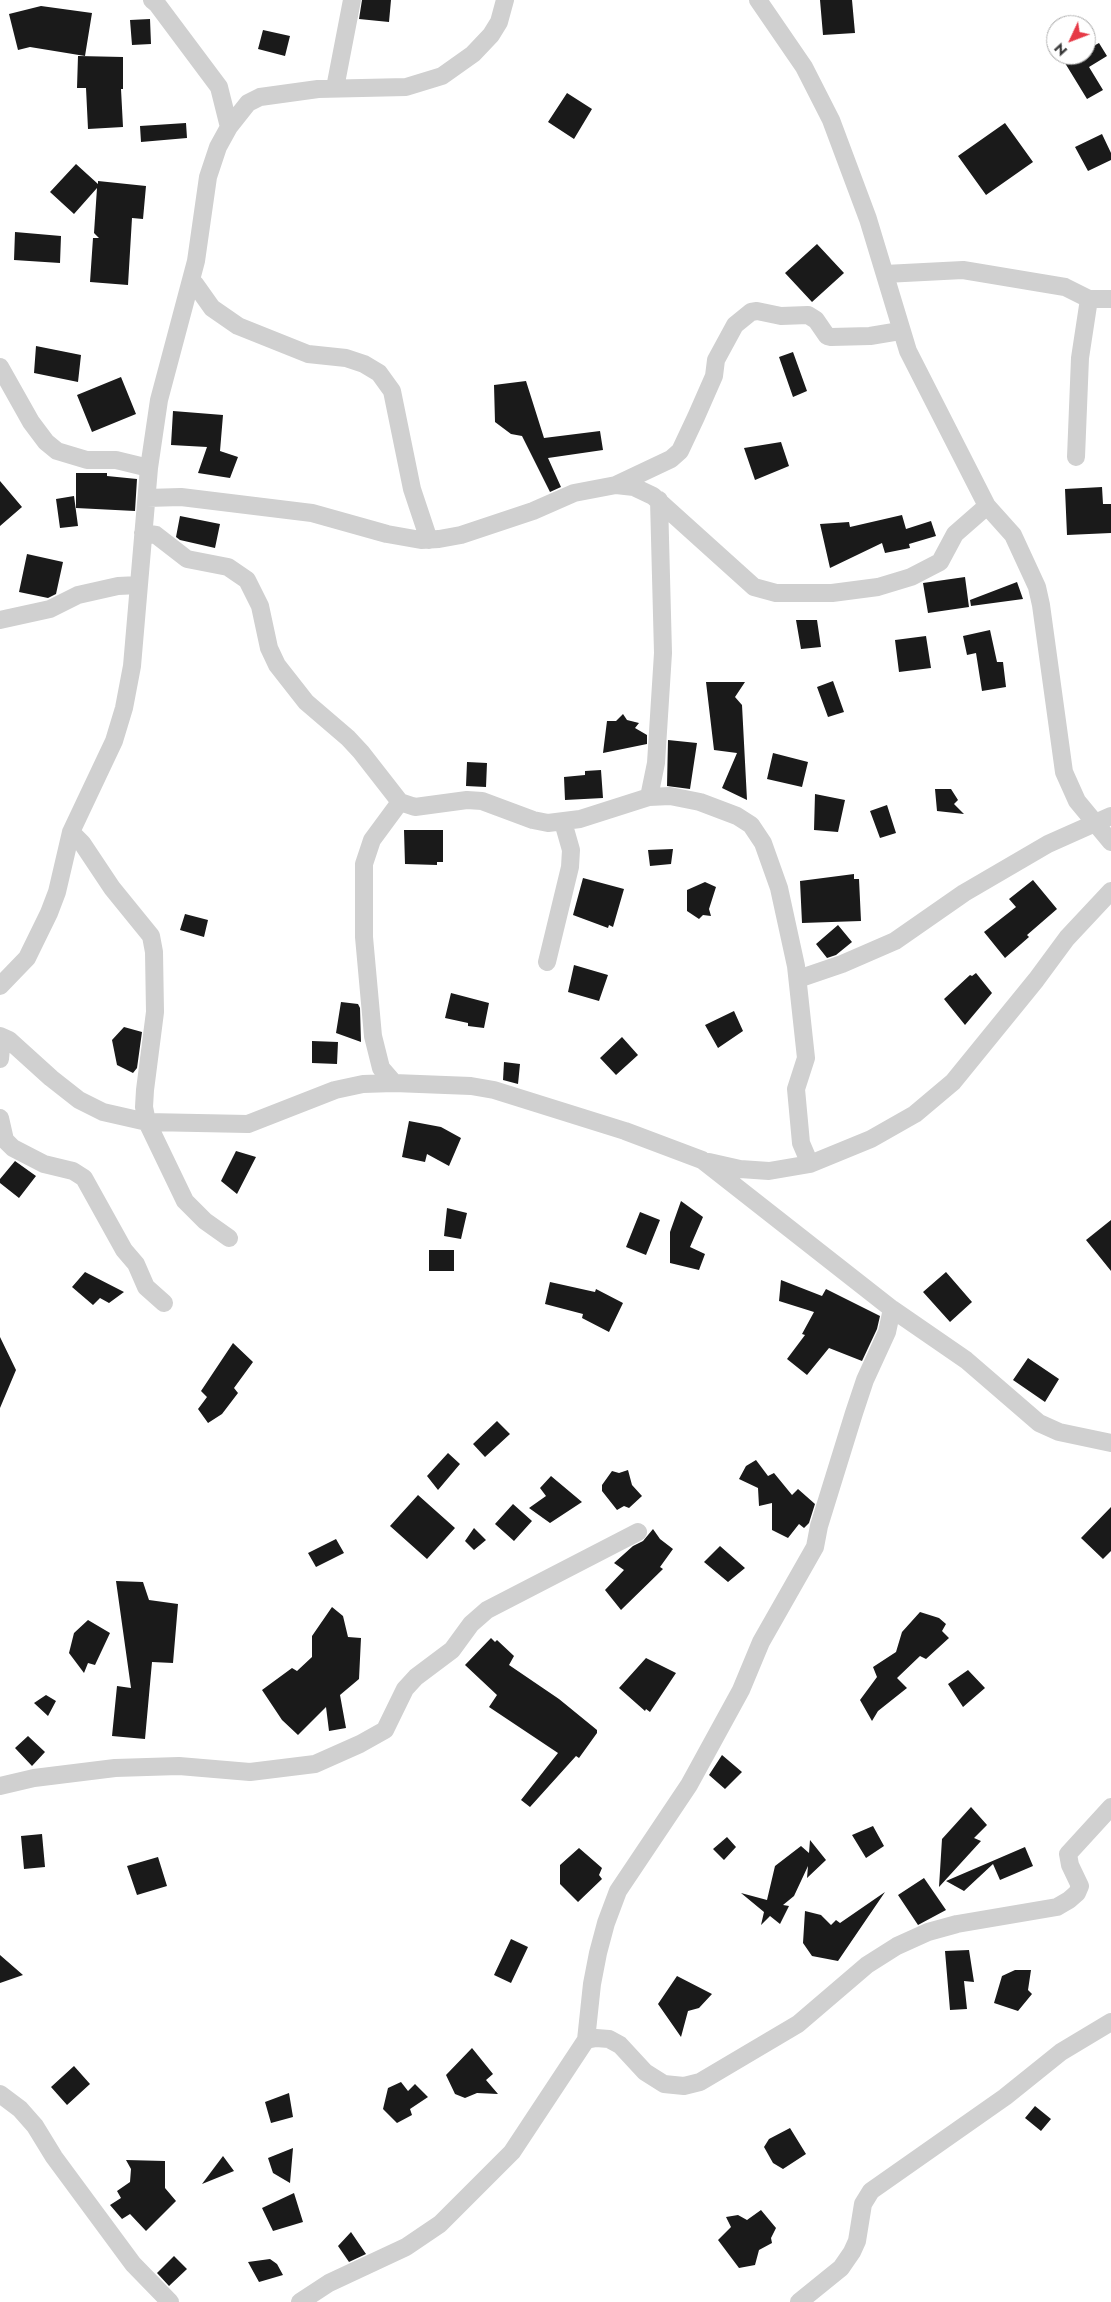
<!DOCTYPE html>
<style>
body{margin:0}
#map{position:relative;width:1111px;height:2302px;overflow:hidden;background:#fff;font-family:Jost,sans-serif}
canvas{display:block}
.north{position:absolute;left:1046px;top:15px;width:50px;height:50px;box-sizing:border-box;background:#fff;border:1px solid #adadad;border-radius:50%;rotate:227deg;font-size:14px;font-weight:700;line-height:20px;text-align:center;color:#333}
.north::after{content:'';display:block;margin:auto;width:18px;height:22px;background:#e63946;clip-path:polygon(50% 0,100% 100%,50% 72%,0 100%)}
</style>
<div id="map">
<canvas width="1111" height="2302"></canvas>
<div class="north">N</div>
</div>
<script>
const c = document.querySelector('canvas').getContext('2d');
c.lineJoin = 'round';
function paint(path, color) {
  c.fillStyle = color;
  c.fill(path, 'evenodd');
}
function shape(rows) {
  const path = new Path2D();
  for (const r of rows) {
    path.moveTo(r[0], r[1]);
    for (let i = 2; i < r.length; i += 2) path.lineTo(r[i], r[i + 1]);
  }
  return path;
}
function stroke(path, color, width, dash) {
  c.strokeStyle = color;
  c.lineWidth = width;
  c.lineCap = dash ? 'butt' : 'round';
  c.setLineDash(dash || []);
  c.stroke(path);
}
const building = shape([
 [362,0,391,0,389,22,359,19],
 [820,0,852,0,855,33,823,35],
 [41,6,92,13,85,56,30,47,18,50,9,14],
 [150,19,151,44,132,45,130,20],
 [263,30,290,36,285,56,258,49],
 [1099,43,1107,56,1089,67,1103,90,1087,99,1065,63,1078,55,1086,55,1086,50],
 [78,56,123,57,123,89,121,89,123,127,88,129,86,88,77,88],
 [567,93,592,109,574,139,548,122],
 [186,123,187,138,141,142,140,126],
 [1005,123,1033,162,986,195,958,156],
 [1102,134,1111,153,1111,160,1088,171,1075,147],
 [76,164,98,184,98,181,146,186,143,219,132,218,128,285,90,282,93,238,99,238,94,233,97,188,74,214,50,192],
 [15,232,61,236,60,263,14,260],
 [817,244,844,273,812,302,785,273],
 [36,346,81,355,78,382,34,373],
 [793,352,807,391,793,397,779,357],
 [121,377,136,414,92,432,77,395],
 [526,381,544,438,600,431,603,450,548,458,561,487,550,492,522,436,511,434,495,422,494,385],
 [173,411,223,415,220,451,238,457,230,478,198,473,207,447,171,445],
 [781,442,789,466,755,480,744,448],
 [76,473,107,473,107,476,137,479,135,511,76,508],
 [0,481,22,507,0,526],
 [1102,487,1103,504,1111,504,1111,533,1067,535,1065,489],
 [74,496,78,526,60,528,56,499],
 [902,515,906,529,931,521,936,536,909,544,910,548,885,553,882,543,830,568,820,524,849,522,850,527],
 [180,516,220,524,215,548,180,540,176,537],
 [27,554,63,562,56,594,48,598,19,592],
 [965,577,969,607,928,613,923,583],
 [1017,582,1023,599,971,606,970,600],
 [796,620,817,620,821,647,801,649],
 [990,630,997,662,1003,662,1006,687,982,691,976,653,967,655,963,636],
 [926,636,931,668,899,672,895,640],
 [833,681,844,712,828,717,817,687],
 [706,682,745,682,735,697,742,705,747,800,722,788,737,753,714,750],
 [623,714,627,720,639,723,635,728,647,735,647,744,603,753,607,721,616,721],
 [668,740,697,743,690,789,667,786],
 [773,753,808,762,802,787,767,779],
 [467,762,487,763,486,787,466,786],
 [601,770,603,798,565,800,564,777,585,775,585,771],
 [935,789,951,789,958,800,954,804,964,814,937,811],
 [815,794,845,800,838,832,814,830],
 [887,805,896,833,880,838,870,811],
 [404,830,443,830,443,862,437,862,437,865,405,864],
 [673,849,671,864,650,866,648,850],
 [854,874,854,879,859,879,861,921,802,923,800,881],
 [583,878,624,889,613,927,609,925,608,928,573,915],
 [1033,880,1057,909,1027,935,1029,937,1005,958,984,932,1016,907,1009,899],
 [705,882,716,887,709,909,711,916,703,915,699,919,687,911,687,890],
 [185,914,208,920,204,937,180,930],
 [838,925,852,942,836,955,827,958,816,944],
 [574,965,608,975,599,1001,568,992],
 [976,973,992,993,965,1025,944,999,970,975,972,976],
 [451,993,489,1003,484,1028,468,1026,468,1023,445,1018],
 [341,1002,358,1004,360,1008,361,1042,336,1033],
 [734,1011,743,1031,718,1048,705,1025],
 [124,1027,142,1032,137,1068,133,1073,117,1065,112,1040],
 [622,1037,638,1055,616,1075,600,1058],
 [312,1041,338,1042,337,1064,312,1063],
 [504,1062,520,1064,518,1084,503,1080],
 [409,1121,441,1127,461,1138,449,1166,427,1154,425,1162,402,1157],
 [236,1151,256,1157,237,1194,221,1181],
 [15,1161,36,1176,19,1198,0,1183,0,1179],
 [681,1201,703,1217,690,1247,705,1254,699,1270,670,1263,670,1232],
 [447,1208,467,1213,461,1239,444,1236],
 [640,1212,660,1220,646,1255,626,1247],
 [1111,1220,1111,1271,1086,1240],
 [429,1250,454,1250,454,1271,429,1271],
 [85,1272,124,1292,109,1303,100,1298,93,1305,72,1287],
 [946,1272,972,1302,950,1322,923,1292],
 [781,1280,822,1296,826,1289,880,1316,877,1329,862,1361,829,1348,807,1375,787,1359,805,1335,802,1334,814,1312,779,1301],
 [550,1282,595,1292,596,1289,623,1303,609,1332,582,1318,583,1314,545,1304],
 [0,1337,16,1370,0,1408],
 [233,1343,253,1362,234,1388,238,1393,222,1414,208,1423,198,1409,207,1397,201,1391],
 [1028,1358,1059,1379,1045,1402,1013,1380],
 [497,1421,510,1434,485,1457,473,1444],
 [448,1453,460,1464,438,1490,427,1476],
 [756,1460,768,1476,774,1473,792,1495,798,1489,815,1504,809,1523,804,1528,799,1524,788,1538,772,1530,772,1503,759,1506,758,1488,739,1479,746,1466],
 [628,1470,632,1485,642,1496,629,1508,624,1506,617,1510,602,1491,602,1485,612,1471,619,1473],
 [551,1476,582,1502,550,1523,529,1508,546,1496,540,1488],
 [418,1495,455,1528,427,1559,390,1526],
 [513,1504,532,1521,514,1541,495,1524],
 [1111,1507,1111,1551,1103,1559,1081,1538],
 [474,1528,486,1540,474,1550,465,1541],
 [653,1529,660,1539,673,1549,660,1567,663,1569,621,1610,605,1590,624,1570,614,1563,633,1546,643,1541],
 [336,1539,344,1553,316,1567,308,1553],
 [720,1546,745,1568,728,1582,704,1562],
 [116,1581,143,1582,149,1600,178,1604,173,1663,152,1662,145,1739,112,1736,117,1686,131,1688],
 [332,1607,343,1616,348,1637,361,1638,359,1679,340,1695,346,1728,329,1731,326,1707,298,1735,282,1720,262,1690,292,1668,297,1671,312,1657,312,1636],
 [920,1612,939,1618,946,1624,942,1631,949,1638,926,1659,920,1656,897,1678,907,1688,878,1711,872,1721,860,1700,877,1677,873,1667,896,1652,902,1632],
 [88,1620,110,1633,95,1665,88,1663,84,1673,69,1653,74,1633],
 [491,1638,495,1642,497,1640,514,1656,509,1665,559,1699,597,1730,597,1733,579,1758,576,1756,530,1807,521,1800,558,1753,489,1707,497,1695,465,1665],
 [646,1658,676,1673,650,1712,646,1709,645,1711,619,1688],
 [968,1670,985,1688,963,1707,948,1684],
 [46,1695,56,1701,48,1716,34,1703],
 [28,1736,45,1752,32,1766,15,1748],
 [722,1755,742,1772,725,1789,709,1775],
 [971,1807,987,1825,974,1838,981,1841,939,1887,942,1839],
 [873,1826,884,1846,866,1858,852,1835],
 [42,1834,45,1867,24,1869,21,1836],
 [727,1837,736,1847,724,1860,713,1849],
 [810,1840,826,1860,807,1878,808,1866,794,1896,783,1905,789,1906,780,1924,770,1916,761,1925,764,1912,741,1893,767,1900,775,1866,801,1846,809,1853],
 [1025,1847,1033,1866,1000,1880,993,1864,964,1891,946,1881],
 [579,1848,602,1868,599,1875,602,1879,578,1902,560,1884,560,1865],
 [158,1857,167,1886,137,1895,127,1866],
 [924,1878,946,1910,918,1925,898,1895],
 [885,1892,838,1961,812,1956,803,1943,805,1911,821,1915,831,1925,836,1920,840,1923],
 [511,1939,528,1947,511,1983,494,1975],
 [969,1950,974,1982,964,1981,967,2009,950,2010,945,1951],
 [0,1955,23,1975,0,1983],
 [1015,1970,1031,1970,1028,1990,1032,1994,1018,2011,994,2003,1002,1976],
 [677,1976,712,1994,699,2008,688,2011,681,2037,658,2004],
 [472,2048,493,2074,486,2080,498,2094,477,2093,465,2098,455,2094,446,2075],
 [74,2066,90,2084,67,2105,51,2087],
 [401,2082,408,2091,415,2084,428,2097,410,2109,412,2115,397,2123,383,2109,388,2088],
 [289,2093,293,2117,271,2123,265,2102],
 [1035,2106,1051,2119,1041,2131,1025,2118],
 [790,2128,806,2154,783,2169,773,2163,764,2147,769,2139],
 [293,2148,290,2183,273,2173,268,2158],
 [223,2156,234,2171,202,2184],
 [126,2160,165,2161,165,2188,176,2201,146,2231,130,2214,122,2219,110,2205,121,2198,117,2191,130,2182,131,2169],
 [294,2193,303,2222,273,2231,262,2208],
 [761,2210,776,2228,771,2238,772,2243,759,2250,755,2265,739,2268,718,2240,731,2227,726,2217,738,2215,747,2220],
 [351,2232,366,2254,349,2262,338,2246],
 [174,2256,187,2269,169,2286,157,2273],
 [270,2259,277,2264,283,2275,259,2282,248,2262]
]);
const minor = shape([
 [152,0,157,4,219,87,229,127],
 [758,0,804,67,831,120,868,219,908,351,987,506,1013,535,1037,587,1041,605,1064,772,1077,801,1111,842],
 [335,88,352,0],
 [885,274,963,270,1065,287,1089,299,1111,299],
 [190,285,195,284,212,308,238,326,308,354,346,358,364,364,379,373,392,391,412,489,429,540],
 [0,367,31,422,46,442,57,451,87,460,116,460,149,468],
 [1076,457,1080,358,1089,299],
 [616,485,634,487,653,496,754,587,776,593,832,593,878,587,911,577,940,562,955,534,987,506],
 [147,498,181,497,312,513,387,534,421,540,439,539,461,535,533,511,574,493,616,485,671,459,680,451,696,417,714,376,716,360,735,325,751,312,757,311,781,316,808,315,816,320,827,336,831,337,870,336,900,331],
 [143,533,156,535,187,559,228,567,247,580,260,606,269,648,277,665,306,702,348,738,361,752,400,802,415,807,467,800,482,801,533,820,548,823,580,819,649,797,670,796,700,802,737,816,751,825,763,843,779,888,796,966,806,1058,796,1089,801,1143,810,1164],
 [0,620,50,609,78,595,118,586,139,585],
 [649,797,656,763,663,653,659,500],
 [71,832,82,843,112,888,151,936,154,952,155,1012,145,1090,144,1107,147,1122,185,1201,205,1221,229,1238],
 [547,962,570,867,571,850,563,822],
 [798,979,842,964,895,941,964,893,1048,844,1111,816],
 [0,986,27,958,49,913,57,892,71,832,114,741,124,708,132,666,149,468,159,400,196,261,208,177,218,147,229,127,248,103,260,97,318,89,406,87,442,76,473,54,491,35,499,22,505,0],
 [0,1036,9,1040,51,1078,79,1100,103,1112,147,1122,248,1124,335,1090,363,1084,394,1083,471,1086,494,1090,625,1131,702,1160,892,1309,966,1360,1039,1423,1059,1432,1111,1443],
 [0,1059,2,1037],
 [394,1083,381,1068,373,1036,364,937,364,864,372,840,400,802],
 [0,1118,5,1140,13,1148,44,1164,73,1171,84,1178,124,1250,136,1264,146,1287,164,1303],
 [709,1162,740,1169,769,1171,810,1164,871,1139,915,1114,953,1082,1036,980,1067,938,1111,891],
 [0,1786,34,1778,115,1768,179,1766,250,1772,315,1764,360,1744,385,1730,405,1689,416,1677,452,1650,471,1624,487,1610,638,1532],
 [586,2040,596,2038,609,2039,620,2045,645,2072,664,2084,684,2086,700,2082,798,2024,867,1965,897,1946,928,1932,957,1924,1057,1907,1069,1900,1077,1893,1080,1886,1070,1865,1068,1854,1111,1807],
 [0,2094,20,2109,35,2126,54,2157,133,2264,170,2302],
 [300,2302,329,2283,406,2247,440,2224,512,2152,586,2040,592,1984,598,1953,606,1923,618,1891,689,1785,741,1690,761,1642,815,1547,819,1526,854,1413,865,1380,887,1332,892,1309],
 [799,2302,841,2268,852,2252,857,2241,863,2204,871,2191,1005,2097,1061,2052,1111,2022]
]);
paint(building, '#1a1a1a');
stroke(minor, '#d0d0d0', 18);
</script>
